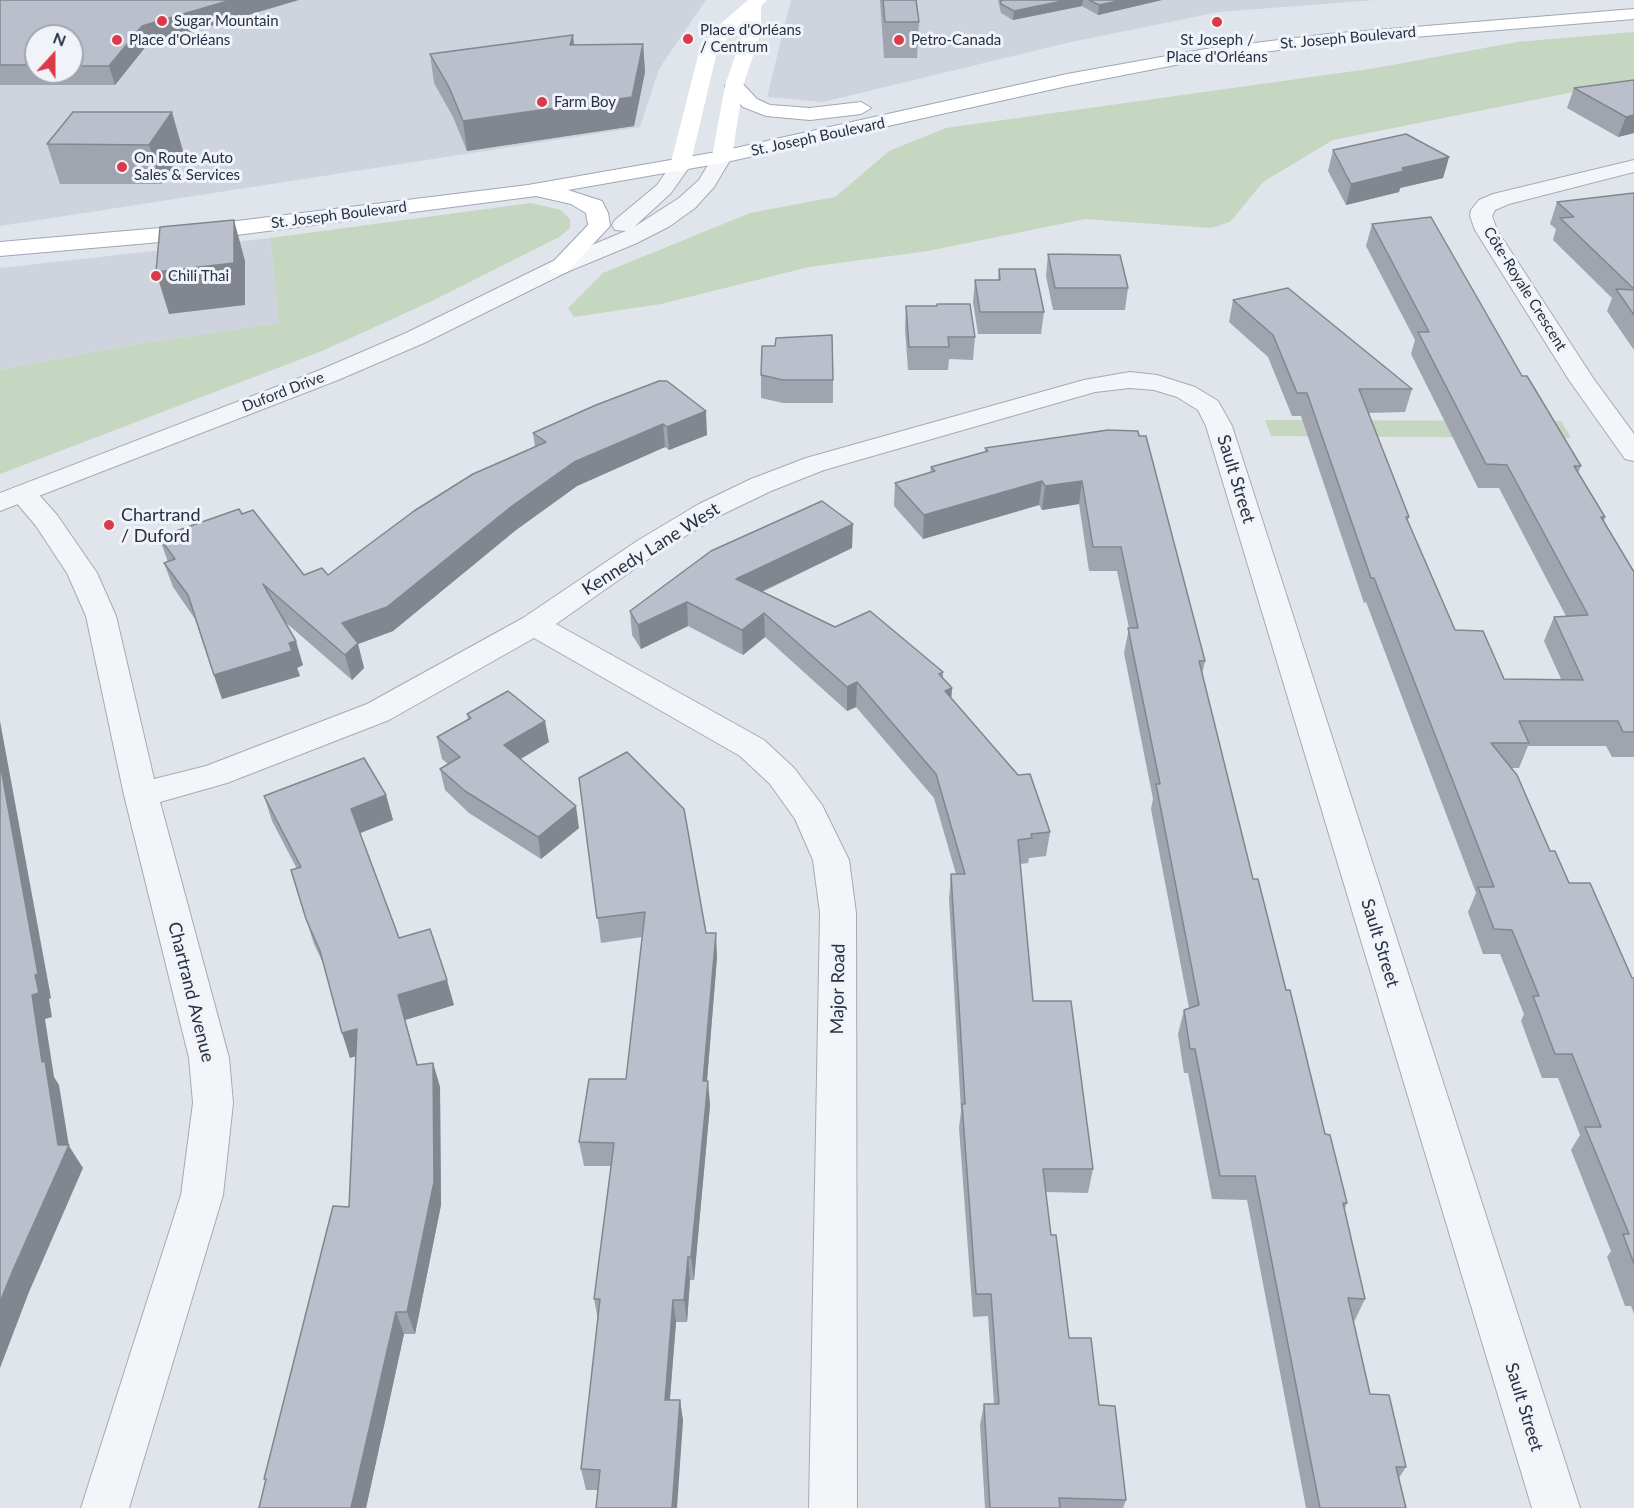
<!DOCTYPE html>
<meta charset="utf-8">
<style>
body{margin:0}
#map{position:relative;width:1634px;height:1508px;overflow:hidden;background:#e0e4eb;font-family:Lato,sans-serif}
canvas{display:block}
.north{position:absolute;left:24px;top:24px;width:60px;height:60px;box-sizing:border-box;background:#f0f3f8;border:2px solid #a0a5b0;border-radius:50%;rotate:21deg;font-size:16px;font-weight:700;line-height:24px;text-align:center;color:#273044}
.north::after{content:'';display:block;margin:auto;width:21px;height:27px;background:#dc3a48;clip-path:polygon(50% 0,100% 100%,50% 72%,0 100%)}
</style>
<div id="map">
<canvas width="1634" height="1508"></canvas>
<div class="north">N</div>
</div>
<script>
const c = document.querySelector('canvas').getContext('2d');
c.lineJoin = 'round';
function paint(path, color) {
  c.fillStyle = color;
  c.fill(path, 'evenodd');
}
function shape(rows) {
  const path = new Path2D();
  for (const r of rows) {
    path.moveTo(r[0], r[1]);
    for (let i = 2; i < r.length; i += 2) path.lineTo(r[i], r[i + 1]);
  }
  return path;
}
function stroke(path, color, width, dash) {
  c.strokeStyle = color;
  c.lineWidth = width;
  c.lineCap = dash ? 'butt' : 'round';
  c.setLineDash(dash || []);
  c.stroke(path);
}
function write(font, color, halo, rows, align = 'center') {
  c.font = font + ' Lato,sans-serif';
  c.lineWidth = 6;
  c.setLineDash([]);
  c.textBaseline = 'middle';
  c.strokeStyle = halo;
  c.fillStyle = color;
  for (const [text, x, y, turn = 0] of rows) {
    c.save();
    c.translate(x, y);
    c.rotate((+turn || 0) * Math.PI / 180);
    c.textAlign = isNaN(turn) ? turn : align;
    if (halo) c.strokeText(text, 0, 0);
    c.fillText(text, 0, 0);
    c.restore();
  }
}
const built = shape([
 [0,0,706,0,659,69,640,127,0,226],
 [36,36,72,36,72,72,36,72],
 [791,0,1375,0,1219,12,1071,42,823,102,767,97],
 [270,238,279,323,131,345,0,370,0,268]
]);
const green = shape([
 [1634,32,1634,80,1333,140,1263,182,1230,222,1211,228,1085,219,928,251,809,267,661,304,574,317,568,308,603,273,750,213,835,197,889,151,946,128,1376,68,1517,42],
 [531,203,561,210,570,219,570,228,559,237,434,300,322,351,0,474,0,370,131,345,279,323,270,238],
 [1265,420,1561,421,1571,438,1271,436]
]);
const minor = shape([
 [1634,160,1634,172,1509,204,1495,210,1492,216,1497,230,1593,378,1634,434,1634,461,1625,459,1569,380,1475,230,1470,216,1471,210,1479,200,1493,194,1634,160],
 [1130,372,1157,375,1195,387,1218,401,1232,426,1580,1508,1532,1508,1206,426,1198,410,1177,397,1154,390,1130,388,1095,392,824,470,771,491,719,516,657,553,556,624,764,740,794,768,822,805,849,860,856,913,857,1508,809,1508,820,913,813,860,795,819,770,784,740,756,534,638,389,720,227,783,160,802,229,1058,233,1103,223,1195,129,1508,81,1508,181,1195,193,1103,189,1058,124,795,86,616,67,573,36,526,9,494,13,488,23,486,33,488,57,515,97,573,116,616,154,779,206,766,367,704,523,618,637,541,699,504,751,479,806,458,1084,380,1130,372]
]);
const tertiary = shape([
 [722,151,729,153,732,157,714,187,695,208,670,226,637,243,567,272,424,343,338,380,0,511,0,493,320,370,406,333,551,262,621,233,626,231,615,230,612,225,615,220,657,185,673,162,680,160,687,162,690,166,671,193,634,227,679,198,699,180,715,153,722,151]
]);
const secondary = shape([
 [748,0,767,0,761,6,761,32,743,86,732,157,729,161,722,163,715,161,712,157,725,86,743,32,744,22,730,34,716,56,690,166,687,170,680,172,673,170,670,166,698,56,717,27,748,0]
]);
const primary = shape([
 [1634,9,1634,19,1328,44,1206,59,1067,86,722,163,568,190,602,201,608,213,610,226,567,272,559,274,551,272,548,267,588,225,586,213,571,204,536,196,229,236,0,256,0,242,229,222,528,185,722,151,1067,74,1206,49,1328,34,1634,9],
 [734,80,741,82,757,99,770,105,810,108,861,102,871,108,861,114,810,120,766,116,743,107,727,90,725,86,734,80]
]);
const wall = shape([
 [0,0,147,45,115,85,0,85],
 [36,36,72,36,72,72,36,72],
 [880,0,916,0,919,22,917,58,884,58],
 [998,0,1162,0,1098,15,1082,6,1013,20,1001,13],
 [643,44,645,72,634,126,467,151,453,117,434,83,430,54,574,45],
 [1634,80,1634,133,1618,137,1567,108,1574,88],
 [73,112,183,151,161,184,60,184,47,144],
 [1333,150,1449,157,1443,178,1400,188,1399,192,1346,205,1328,171],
 [1634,193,1634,350,1607,311,1612,298,1553,240,1556,229,1550,224,1557,202],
 [1372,224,1522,376,1581,466,1578,473,1605,517,1604,522,1634,572,1634,757,1612,757,1606,746,1528,746,1519,768,1511,768,1550,851,1569,883,1632,978,1634,978,1634,1314,1631,1306,1625,1306,1607,1257,1611,1251,1571,1150,1580,1135,1558,1078,1542,1078,1521,1021,1524,1014,1500,954,1483,954,1468,912,1476,893,1366,602,1364,603,1301,416,1292,416,1268,357,1229,322,1233,300,1412,389,1405,412,1368,413,1409,517,1407,522,1455,630,1504,679,1561,679,1544,641,1554,617,1566,616,1499,488,1478,488,1411,354,1415,340,1366,246],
 [1048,254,1128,288,1125,310,1053,310,1046,276],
 [999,269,1044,312,1041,334,978,334,973,302,975,280,998,280],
 [906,306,937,306,975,337,973,360,949,359,948,370,908,370,905,329],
 [761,375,833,380,833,403,783,403,761,398],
 [596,405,707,435,669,450,665,447,577,486,516,530,393,631,358,644,364,668,352,680,284,621,303,665,297,668,300,676,222,699,195,619,173,587,164,563,168,562,159,537,242,514,304,575,328,575,535,447,533,433],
 [1108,430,1205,661,1202,675,1253,879,1286,990,1325,1134,1347,1203,1344,1210,1365,1299,1354,1322,1370,1394,1406,1467,1399,1478,1406,1508,1306,1508,1247,1200,1212,1199,1188,1073,1184,1073,1178,1034,1184,1010,1189,1008,1151,809,1153,799,1124,653,1129,628,1117,571,1089,571,1079,504,1042,510,1039,505,923,539,894,506,895,483,930,473,931,467,985,452,985,448],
 [852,548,762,592,835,627,943,672,943,678,952,688,951,699,1050,832,1046,856,1029,858,1028,863,1020,864,1033,1001,1093,1169,1088,1193,1045,1192,1051,1235,1069,1338,1099,1405,1126,1500,1123,1508,985,1508,980,1425,984,1404,994,1404,988,1316,973,1317,959,1128,961,1111,949,899,951,874,956,874,934,798,856,707,847,711,765,637,743,655,688,626,641,649,632,635,630,611],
 [467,714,549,742,521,759,579,828,541,859,469,813,445,790,440,769,448,764,442,759,437,737,468,720],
 [579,778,706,933,717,957,707,1081,710,1105,694,1280,690,1280,687,1322,676,1322,670,1400,680,1400,683,1421,598,1490,586,1490,581,1469,598,1320,594,1299,611,1166,584,1166,579,1142,626,1079,642,937,601,943],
 [386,795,393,820,360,833,399,938,454,1005,405,1020,418,1065,433,1063,440,1087,441,1205,415,1334,404,1334,366,1508,259,1508,266,1481,264,1479,349,1207,356,1056,350,1058,324,965,314,944,306,919,297,869,272,821,264,796]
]);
const shadedWall = shape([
 [231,0,299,0,147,45,115,85,109,66,142,26],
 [1067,0,1083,0,1082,6,1013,20,1014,11],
 [1122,0,1162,0,1098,15,1099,5],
 [573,35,576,63,570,45],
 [643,44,645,72,634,126,467,151,463,121],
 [172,112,183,151,161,184,149,145],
 [1634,115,1634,133,1618,137,1626,117],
 [1449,157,1443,178,1400,188,1399,192,1346,205,1351,184,1402,168],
 [234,220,245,261,245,305,169,314,156,272],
 [706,411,707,435,669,450,667,427],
 [663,424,665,447,577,486,516,530,393,631,358,644,364,668,352,680,345,655,342,623,574,462],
 [1042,481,1039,505,923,539,924,515],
 [1082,481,1079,504,1042,510,1045,486],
 [853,524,852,548,737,603,736,579],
 [687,602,688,626,641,649,638,625],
 [764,613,765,637,743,655,742,630],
 [296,641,303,665,297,668,300,676,222,699,214,675],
 [857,682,856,707,847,711,847,687],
 [952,688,950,713,945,691],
 [0,721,51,998,49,999,52,1017,45,1019,54,1077,59,1085,69,1146,83,1168,29,1292,0,1368,0,1302,58,1145,42,1062,32,995,0,763],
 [545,721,549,742,508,766,504,745],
 [386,795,393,820,358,834,351,809],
 [576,806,579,828,541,859,538,837],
 [716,933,717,957,705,1105,703,1081],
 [447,980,454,1005,405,1020,424,1089,398,995],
 [357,1029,365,1053,350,1058,342,1033],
 [433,1063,440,1087,441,1205,415,1334,407,1312],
 [708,1081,710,1105,694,1280,691,1257],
 [688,1257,690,1280,687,1322,684,1300],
 [673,1300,676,1322,668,1421,665,1400],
 [396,1312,404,1334,366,1508,351,1508],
 [680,1400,683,1421,677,1508,672,1508]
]);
const building = shape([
 [0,0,231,0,142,26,109,66,72,66,72,36,36,36,36,65,0,65,0,0],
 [883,0,916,0,919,22,885,22,883,0],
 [1001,0,1067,0,1014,11,1001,4,1001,0],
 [1089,0,1122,0,1099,5,1089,0],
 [573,35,570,45,643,44,632,97,463,121,449,87,430,54,573,35],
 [1634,80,1634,115,1626,117,1574,88,1634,80],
 [73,112,172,112,149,145,47,144,73,112],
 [1406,134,1449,157,1402,168,1404,171,1351,184,1333,150,1406,134],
 [1634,193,1634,289,1560,218,1574,217,1557,202,1634,193],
 [1431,217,1522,376,1527,376,1581,466,1574,466,1605,517,1601,517,1634,572,1634,732,1623,732,1618,721,1519,721,1529,743,1491,743,1517,775,1550,851,1555,851,1569,883,1590,883,1632,978,1634,978,1634,1264,1623,1234,1629,1234,1585,1127,1601,1127,1572,1054,1555,1054,1533,996,1539,996,1512,930,1494,929,1478,887,1494,887,1374,578,1371,578,1307,393,1297,393,1273,335,1233,300,1288,288,1412,389,1359,389,1409,517,1406,517,1455,630,1483,631,1504,679,1583,680,1554,617,1588,615,1507,465,1486,464,1418,332,1429,332,1372,224,1431,217],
 [234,220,234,263,156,272,160,227,234,220],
 [1048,254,1120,255,1128,288,1055,288,1048,254],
 [999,269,1035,269,1044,312,980,312,975,280,1000,280,999,269],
 [1616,289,1634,290,1634,315,1616,289],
 [937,304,970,304,975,337,948,337,949,347,909,347,906,306,937,306,937,304],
 [832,335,833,380,783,380,761,375,762,346,775,346,776,338,832,335],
 [659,381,667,381,706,411,667,427,663,424,574,462,512,506,387,607,342,623,358,643,345,655,263,584,296,641,289,643,292,651,214,675,188,595,164,563,175,559,159,537,239,509,242,514,253,510,304,575,322,568,328,575,414,511,473,474,546,442,533,433,596,405,659,381],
 [1108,430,1138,431,1139,436,1146,436,1205,661,1199,661,1253,879,1258,879,1286,990,1290,990,1325,1134,1330,1135,1347,1203,1343,1203,1365,1299,1348,1298,1370,1394,1389,1395,1406,1467,1396,1467,1406,1508,1320,1508,1255,1176,1220,1176,1195,1049,1190,1049,1184,1010,1199,1005,1156,784,1160,784,1128,628,1138,628,1121,547,1093,547,1082,481,1045,486,1042,481,924,515,895,483,935,471,931,467,988,451,985,448,1108,430],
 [822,501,853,524,736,579,835,627,870,611,943,672,939,674,952,688,945,691,1018,775,1030,774,1050,832,1031,834,1032,838,1018,840,1033,1001,1071,1001,1093,1169,1043,1169,1051,1235,1056,1235,1069,1338,1091,1338,1099,1405,1115,1406,1126,1500,1059,1498,1060,1508,990,1508,984,1404,999,1404,991,1294,976,1294,962,1104,965,1104,951,874,965,874,936,774,857,682,847,687,764,613,742,630,687,602,638,625,630,611,711,551,822,501],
 [508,691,545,721,504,745,576,806,538,837,465,791,440,769,460,757,437,737,471,718,467,714,508,691],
 [627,752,684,809,706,933,716,933,703,1081,708,1081,691,1257,688,1257,684,1300,673,1300,665,1400,680,1400,672,1508,596,1508,600,1470,581,1469,600,1299,594,1299,614,1143,579,1142,589,1079,626,1079,645,912,597,918,579,778,627,752],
 [364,758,386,795,351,809,399,938,430,929,447,980,398,995,417,1065,433,1063,434,1182,407,1312,396,1312,351,1508,259,1508,266,1479,264,1479,333,1206,349,1207,357,1029,342,1033,320,951,306,919,291,870,301,867,264,796,364,758],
 [0,763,38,974,35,975,39,993,32,995,42,1062,45,1061,58,1145,69,1145,13,1270,0,1302,0,763]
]);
const markers = [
 [162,21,6,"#dc3a48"],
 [1217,22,6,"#dc3a48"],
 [688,39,6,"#dc3a48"],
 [117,40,6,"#dc3a48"],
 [899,40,6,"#dc3a48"],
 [542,102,6,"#dc3a48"],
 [122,167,6,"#dc3a48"],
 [156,276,6,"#dc3a48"],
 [109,525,6,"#dc3a48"]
];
const farPoinames = [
 ["Sugar Mountain",174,21],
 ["Place d'Orléans",700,30],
 ["/ Centrum",700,47],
 ["Place d'Orléans",129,40],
 ["Petro-Canada",911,40],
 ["St Joseph /",1217,40,"center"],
 ["Place d'Orléans",1217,57,"center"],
 ["Farm Boy",554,102],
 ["On Route Auto",134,158],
 ["Sales & Services",134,175],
 ["Chili Thai",168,276]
];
const farStreetnames = [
 ["St. Joseph Boulevard",1348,38,-5],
 ["St. Joseph Boulevard",818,137,-12],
 ["St. Joseph Boulevard",339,215,-7],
 ["Côte-Royale Crescent",1525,289,58],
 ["Duford Drive",283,392,-21]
];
const streetNames = [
 ["Sault Street",1236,479,73],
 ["Kennedy Lane West",651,549,-32],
 ["Sault Street",1380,943,73],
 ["Major Road",838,989,-89],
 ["Chartrand Avenue",191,992,76],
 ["Sault Street",1524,1407,73]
];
const poiNames = [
 ["Chartrand",121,515],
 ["/ Duford",121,536]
];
paint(built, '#ced3dd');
paint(green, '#c5d6c1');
stroke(minor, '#a5aab6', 2);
stroke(tertiary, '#a5aab6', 2);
stroke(primary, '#9fa7b8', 2);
paint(minor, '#f4f5f9');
paint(tertiary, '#f4f5f9');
paint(secondary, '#fff');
paint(primary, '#fff');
paint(wall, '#a0a4af');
paint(shadedWall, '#82868e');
paint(building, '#babfcb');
stroke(building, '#82868e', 1.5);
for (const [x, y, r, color] of markers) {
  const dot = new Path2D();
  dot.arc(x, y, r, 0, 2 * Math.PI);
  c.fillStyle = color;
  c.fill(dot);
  stroke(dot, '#f0f3f8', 2);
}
write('15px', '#273044', '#f0f3f8', farPoinames, 'left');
write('15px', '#273044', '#f0f3f8', farStreetnames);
write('18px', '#273044', '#f0f3f8', streetNames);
write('18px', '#273044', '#f0f3f8', poiNames, 'left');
</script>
